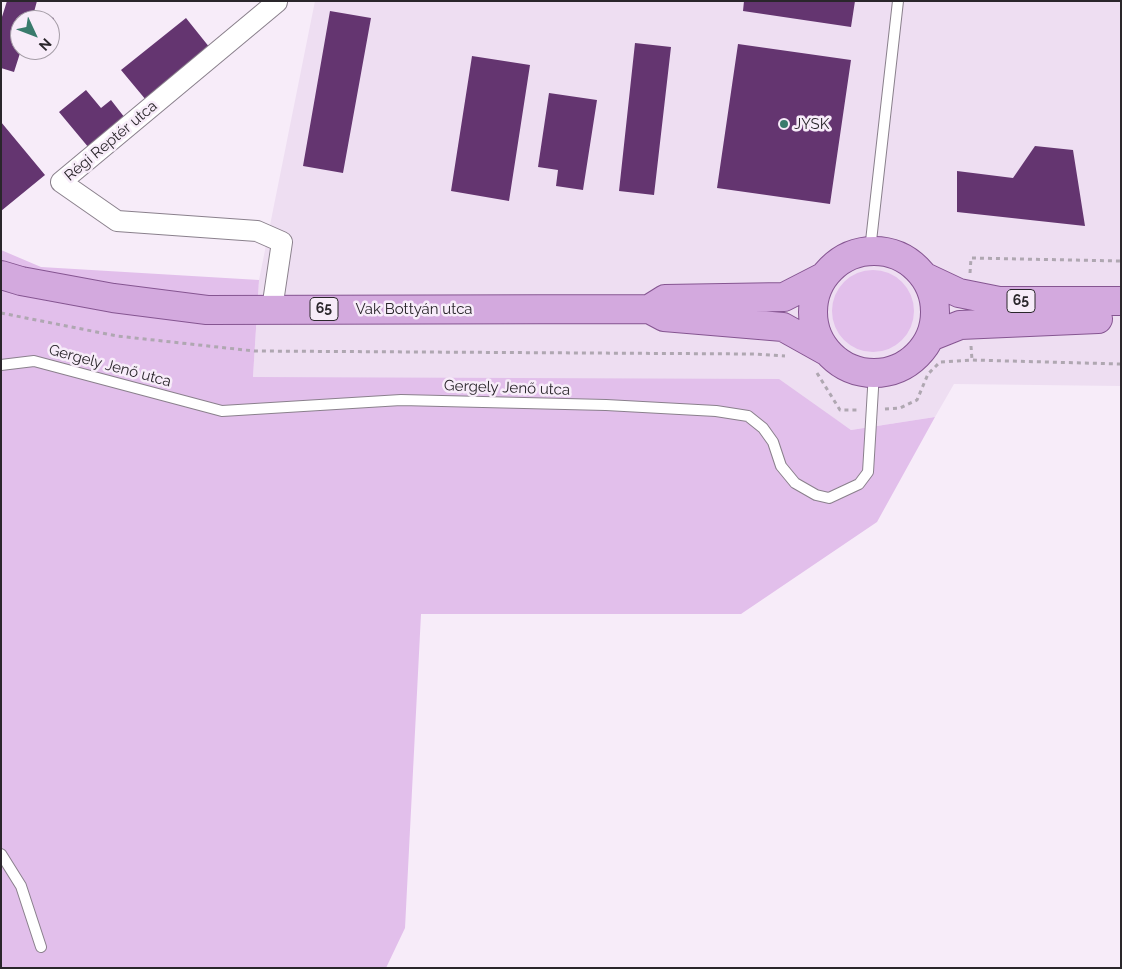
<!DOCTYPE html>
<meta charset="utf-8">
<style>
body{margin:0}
#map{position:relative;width:1122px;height:969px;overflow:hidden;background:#f7ecf9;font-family:Raleway,sans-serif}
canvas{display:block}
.frame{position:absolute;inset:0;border:2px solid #2a262b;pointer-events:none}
.north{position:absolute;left:10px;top:10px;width:50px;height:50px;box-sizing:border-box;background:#f7ecf9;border:1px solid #a59da7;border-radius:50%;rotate:133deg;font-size:14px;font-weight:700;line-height:20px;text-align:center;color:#2a262b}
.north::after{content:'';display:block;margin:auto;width:18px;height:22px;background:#397b6c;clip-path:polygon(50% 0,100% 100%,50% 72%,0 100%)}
</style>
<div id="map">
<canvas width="1122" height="969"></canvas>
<div class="frame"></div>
<div class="north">N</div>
</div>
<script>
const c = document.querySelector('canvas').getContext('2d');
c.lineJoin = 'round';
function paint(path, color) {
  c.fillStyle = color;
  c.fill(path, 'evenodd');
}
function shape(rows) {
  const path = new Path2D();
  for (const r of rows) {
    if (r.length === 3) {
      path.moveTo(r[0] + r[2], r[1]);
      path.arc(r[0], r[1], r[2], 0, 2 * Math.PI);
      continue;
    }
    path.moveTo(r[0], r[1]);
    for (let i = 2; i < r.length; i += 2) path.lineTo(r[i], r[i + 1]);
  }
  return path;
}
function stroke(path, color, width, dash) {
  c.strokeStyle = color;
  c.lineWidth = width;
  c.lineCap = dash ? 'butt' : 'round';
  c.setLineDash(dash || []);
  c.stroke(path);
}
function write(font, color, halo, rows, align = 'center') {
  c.font = font + ' Raleway,sans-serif';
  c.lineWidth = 5;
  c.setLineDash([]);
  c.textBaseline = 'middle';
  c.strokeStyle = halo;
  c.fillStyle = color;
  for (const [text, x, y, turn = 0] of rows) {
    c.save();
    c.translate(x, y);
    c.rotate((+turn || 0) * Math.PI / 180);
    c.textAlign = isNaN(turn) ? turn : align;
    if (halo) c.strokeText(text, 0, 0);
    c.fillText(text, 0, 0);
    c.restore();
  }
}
const built = shape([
 [315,1,1121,1,1121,386,954,384,935,417,851,430,817,407,253,377,259,280]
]);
const green = shape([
 [1,250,41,267,259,280,253,377,779,379,851,430,935,417,877,522,741,614,421,614,405,928,386,968,1,968],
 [873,311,41]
]);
const building = shape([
 [7,1,37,1,34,12,54,18,51,28,50,20,20,20,21,50,14,72,1,68,1,20],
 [744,1,855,1,851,27,743,11],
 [330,11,371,18,343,173,303,166],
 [186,18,210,48,146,100,121,70],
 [635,43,671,47,654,195,619,191],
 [738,44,851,60,830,204,717,188],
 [472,56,530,65,509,201,451,191],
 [86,90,101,108,111,100,125,118,89,148,59,112],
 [549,93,597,100,583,190,556,186,558,170,538,167],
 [1,122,45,175,1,211],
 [1035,146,1073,150,1085,226,957,212,957,171,1013,178]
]);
const path = shape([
 [970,273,971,258,1121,261],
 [1,313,117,336,254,351,754,354,785,356],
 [971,346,972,360],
 [817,373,840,410,858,410],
 [885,409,900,408,917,400,928,374,940,362,972,360,1121,364]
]);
const service = shape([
 [870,250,898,1],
 [1,365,34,361,222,411,401,400,606,405,716,411,748,416,763,428,773,442,781,466,795,483,816,495,829,498,859,484,868,472,874,372],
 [1,854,21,886,41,947]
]);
const minor = shape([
 [272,309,282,242,257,231,117,221,61,182,277,2]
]);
const primary = shape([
 [874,312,61],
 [1,275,21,281,113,298,207,310,649,309,664,317,783,327,826,351],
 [925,277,959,293,999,301,1121,301],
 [649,309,665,299,784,297,823,277],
 [930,337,960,325,1098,319]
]);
const markers = [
 [784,124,5,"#397b6c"]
];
const shields = [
 [1021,301,28],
 [324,309,28]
];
const shieldNames = [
 ["65",1021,301],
 ["65",324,309]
];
const poiNames = [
 ["JYSK",794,124]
];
const streetNames = [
 ["Régi Reptér utca",111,141,-40],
 ["Vak Bottyán utca",414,309],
 ["Gergely Jenő utca",110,366,15],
 ["Gergely Jenő utca",507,388,2]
];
paint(built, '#eedef2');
paint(green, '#e2bfeb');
paint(building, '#643570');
stroke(service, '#8a808c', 12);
stroke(minor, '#8a808c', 22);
stroke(primary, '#855591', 30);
stroke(path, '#afa7b1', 3, [4, 4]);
stroke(service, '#fff', 10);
stroke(minor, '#fff', 20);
stroke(primary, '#d3a9de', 28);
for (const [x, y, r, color] of markers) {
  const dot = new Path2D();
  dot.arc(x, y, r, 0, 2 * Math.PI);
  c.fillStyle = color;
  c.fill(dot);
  stroke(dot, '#f7ecf9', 2);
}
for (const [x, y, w] of shields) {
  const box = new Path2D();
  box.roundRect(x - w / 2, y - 11.5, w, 23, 4);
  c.fillStyle = '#f7ecf9';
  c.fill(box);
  stroke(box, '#2a262b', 1);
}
write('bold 14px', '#2a262b', null, shieldNames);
write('15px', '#2a262b', '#f7ecf9', poiNames, 'left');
write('15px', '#2a262b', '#f7ecf9', streetNames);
</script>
